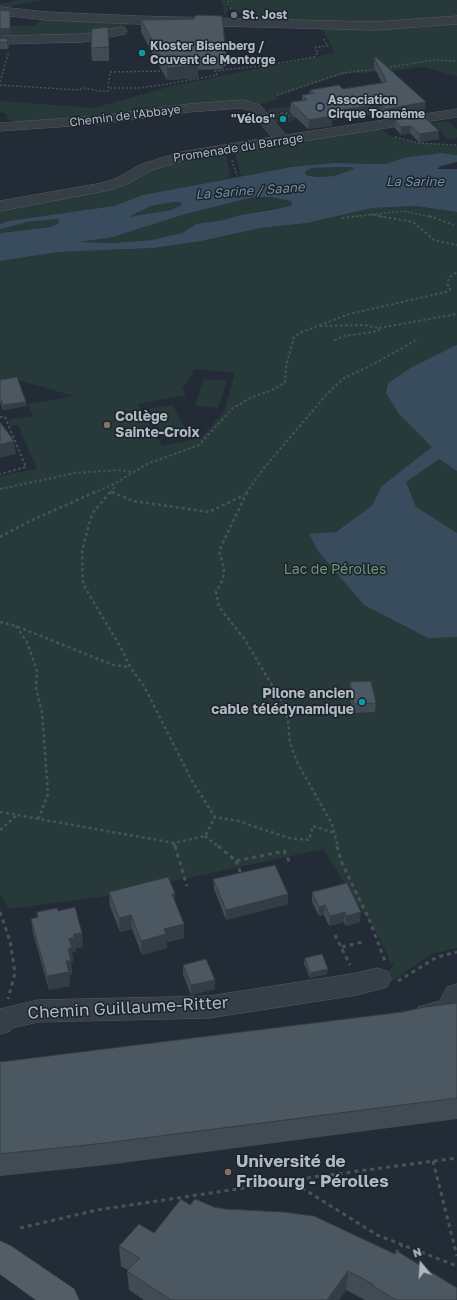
<!DOCTYPE html>
<meta charset="utf-8">
<style>
body{margin:0}
#map{position:relative;width:457px;height:1300px;overflow:hidden;background:#232c36;font-family:"Golos Text",sans-serif}
canvas{display:block}
.north{position:absolute;left:401px;top:1244px;width:40px;height:40px;-webkit-text-stroke:3px #1b232b;paint-order:stroke;rotate:342deg;font-size:11px;font-weight:700;line-height:16px;text-align:center;color:#b0b9c3}
.north::after{content:'';display:block;margin:auto;width:14px;height:18px;background:#b0b9c3;clip-path:polygon(50% 0,100% 100%,50% 72%,0 100%)}
</style>
<div id="map">
<canvas width="457" height="1300"></canvas>
<div class="north">N</div>
</div>
<script>
const c = document.querySelector('canvas').getContext('2d');
c.lineJoin = 'round';
function paint(path, color) {
  c.fillStyle = color;
  c.fill(path, 'evenodd');
}
function shape(rows) {
  const path = new Path2D();
  for (const r of rows) {
    path.moveTo(r[0], r[1]);
    for (let i = 2; i < r.length; i += 2) path.lineTo(r[i], r[i + 1]);
  }
  return path;
}
function stroke(path, color, width, dash) {
  c.strokeStyle = color;
  c.lineWidth = width;
  c.lineCap = dash ? 'butt' : 'round';
  c.setLineDash(dash || []);
  c.stroke(path);
}
function write(font, color, halo, rows, align = 'center') {
  c.font = font + ' "Golos Text",sans-serif';
  c.lineWidth = 3;
  c.setLineDash([]);
  c.textBaseline = 'middle';
  c.strokeStyle = halo;
  c.fillStyle = color;
  for (const [text, x, y, turn = 0] of rows) {
    c.save();
    c.translate(x, y);
    c.rotate((+turn || 0) * Math.PI / 180);
    c.textAlign = isNaN(turn) ? turn : align;
    if (halo) c.strokeText(text, 0, 0);
    c.fillText(text, 0, 0);
    c.restore();
  }
}
const green = shape([
 [19,0,43,0,11,6,10,8,13,10,55,14,135,19,52,15,0,9,0,4],
 [221,0,457,0,457,19,373,24,261,22,231,9,229,3,231,1,229,1,226,3,228,9,225,16],
 [46,17,136,22,101,34,4,36,4,26,33,26],
 [457,22,457,76,423,67,381,72,352,73,340,75,300,88,276,97,278,99,258,105,150,114,17,122,6,119,8,115,0,111,0,101,94,108,172,86,335,53,321,27],
 [289,106,294,111,291,112,294,115,287,115,290,113,284,111,278,113,286,117,298,115,298,118,291,121,275,123,267,112,270,109],
 [448,121,457,129,457,138,448,139,432,123],
 [379,128,393,137,405,141,457,146,457,155,441,153,408,157,385,164,333,163,291,167,241,176,234,150],
 [226,151,230,178,143,195,114,206,8,221,0,224,0,208,50,200,167,162],
 [338,167,352,167,354,169,334,176,317,177,306,174,305,172,311,168],
 [254,197,270,197,291,201,292,205,240,215,224,220,196,224,182,233,152,240,115,243,78,242,113,237,182,215],
 [174,202,180,202,182,205,171,210,129,218,151,206],
 [416,206,457,212,457,948,431,954,394,980,388,981,386,974,395,963,391,964,380,939,323,849,99,897,9,909,0,895,0,476,37,469,18,425,11,426,8,420,33,416,28,404,74,396,18,380,0,383,0,261,58,252,154,248,201,241,261,228,307,223,372,208],
 [195,369,235,373,224,412,201,438,162,446,138,404,186,395,182,389],
 [59,219,59,223,51,227,0,233,0,229,17,224],
 [204,379,227,381,218,408,195,406],
 [172,405,188,433,164,437,149,409]
]);
const water = shape([
 [441,153,457,155,457,162,441,166,437,169,457,169,457,212,416,206,372,208,307,223,261,228,201,241,154,248,58,252,0,261,0,233,51,227,59,223,59,219,28,222,0,229,0,224,8,221,114,206,143,195,291,167,333,163,385,164,408,157],
 [338,167,352,167,354,169,334,176,317,177,306,175,305,172,311,168],
 [254,197,270,197,291,201,292,205,276,209,240,215,224,220,196,224,182,233,152,240,115,243,79,242,113,237,182,215],
 [174,202,180,202,182,205,171,210,129,217,151,206],
 [457,345,457,471,439,459,406,482,416,507,457,533,457,637,428,638,364,605,318,551,309,534,336,532,372,506,382,486,432,447,399,414,386,393,388,383,412,367]
]);
const pathFar3 = shape([
 [231,9,227,3,232,0],
 [386,68,433,60,457,61],
 [164,71,110,72,108,88,139,88,168,84,217,75,215,71,269,65,314,57,318,53,315,49,316,47,328,46,323,38],
 [0,82,9,51],
 [0,85,78,90,85,88,99,91,108,91,108,88],
 [277,95,343,73,377,69],
 [285,115,288,113,280,113,287,116,295,115],
 [395,137,418,143,457,145],
 [232,160,237,176],
 [370,214,384,217],
 [352,217,403,211,432,217]
]);
const pathFar2 = shape([
 [379,216,413,222,434,240,457,245],
 [429,216,454,225],
 [342,218,359,216],
 [320,326,363,325,379,328,379,330,373,332,344,336,332,341],
 [379,328,457,314],
 [0,417,5,417,26,467,0,474],
 [0,489,76,473,117,470,132,472],
 [111,492,114,493],
 [93,493,114,484,147,464,199,445,233,408,252,397,270,391,285,383,286,366,294,337,302,332,349,314,446,292,450,289,447,283,449,278,457,272],
 [110,493,114,488,114,484],
 [246,493,264,468,327,394,344,378,370,366,418,339]
]);
const pathFar1 = shape([
 [110,492,92,514,82,551,83,584,121,648,130,667,144,686,192,781,215,817,238,821,289,838,309,840,313,826,335,833],
 [112,492,133,501,209,512,244,495],
 [247,492,219,551,224,568,223,579,216,592,219,607,245,640,284,705,288,720,290,743,298,764,332,824,338,847],
 [0,537,30,521,95,492],
 [0,622,16,626,113,665,129,667],
 [16,626,27,642,37,671,36,688,42,712,48,794,38,820],
 [0,812,174,843,205,836,215,817],
 [0,830,17,815],
 [205,836,219,847],
 [174,843,175,847]
]);
const path = shape([
 [175,846,187,886],
 [218,846,236,861,284,851,290,863],
 [337,846,341,861,369,919,385,961],
 [236,861,241,874],
 [0,912,10,941,15,973,8,999],
 [335,935,350,965],
 [342,947,362,942],
 [398,981,437,957,457,952],
 [433,1161,457,1256],
 [291,1180,457,1158],
 [20,1228,97,1210,291,1181,377,1235,457,1266],
 [396,1253,402,1245]
]);
const minor = shape([
 [0,7,47,12,137,16,375,22,457,16,457,24,375,30,137,24,47,20,0,15,0,7],
 [121,27,125,28,127,31,125,34,84,42,0,44,0,36,84,34,121,27],
 [243,100,260,105,286,135,457,109,457,117,188,159,152,170,127,184,110,190,0,211,0,201,102,183,117,178,142,164,181,152,272,137,250,111,242,108,189,112,100,124,0,131,0,123,100,116,189,104,243,100],
 [377,968,387,971,391,979,387,987,357,995,209,1018,38,1022,12,1028,10,1031,0,1034,0,1009,38,1000,209,996,357,973,377,968],
 [457,984,457,1020,428,1026,418,1023,414,1015,418,1007,440,1001,447,987,457,984]
]);
const major = shape([
 [0,1241,11,1246,74,1289,79,1300,36,1300,0,1274,0,1241]
]);
const wall = shape([
 [141,20,226,54,226,66,223,67,223,69,198,70,198,78,167,80,141,32],
 [0,38,8,39,9,45,8,49,0,49],
 [109,40,109,61,92,61,91,48],
 [374,58,425,112,385,118,380,113,332,120,332,126,308,129,290,112,291,102,302,101,302,95,309,94,310,90,343,89,382,83,374,67],
 [395,120,439,131,439,139,419,142,410,133,401,135,395,128],
 [0,380,26,402,27,406,3,410,0,402],
 [350,682,376,703,375,712,353,713,349,692],
 [213,879,288,904,226,920,214,889],
 [109,892,175,902,184,938,167,942,167,948,142,955,132,929,120,932,110,906],
 [312,892,360,922,346,926,344,922,329,926,324,915,319,916,312,902],
 [58,911,82,933,83,947,76,948,76,951,72,952,73,962,71,963,72,975,69,975,70,986,49,990,33,933,31,919,37,917,37,912],
 [305,958,327,974,310,978,304,963],
 [183,965,215,980,215,989,191,995,183,974],
 [457,1003,457,1119,107,1165,0,1176,0,1062,402,1012],
 [190,1205,457,1300,365,1300,346,1290,339,1300,144,1300,129,1290,127,1271,128,1270,121,1266,119,1246,154,1233]
]);
const shadedWall = shape([
 [10,11,10,34,0,36,0,29],
 [8,39,9,45,8,49,7,42],
 [198,65,198,78,167,80,167,68],
 [426,102,425,112,385,118,386,109],
 [381,104,380,113,332,120,332,126,308,129,309,120,328,112],
 [411,126,410,133,401,135,401,127],
 [439,131,439,139,419,142,420,134],
 [26,402,27,406,3,410,3,405],
 [14,441,16,454,0,458,0,445],
 [175,893,175,907,172,894],
 [288,894,288,904,226,920,226,910],
 [325,905,324,915,319,916,319,907],
 [345,912,344,922,329,926,330,916],
 [361,912,360,922,346,926,346,916],
 [131,915,132,929,120,932,119,918],
 [184,924,184,938,167,942,167,948,142,955,141,941,164,929],
 [82,933,83,947,76,948,76,951,72,952,73,962,71,963,72,975,69,975,70,986,49,990,47,976,66,961,69,939,74,934],
 [328,969,327,974,310,978,310,973],
 [215,980,215,989,191,995,191,985],
 [348,1271,346,1290,339,1300,327,1300]
]);
const building = shape([
 [0,10,10,11,10,28,0,29,0,10],
 [198,15,222,16,226,54,223,54,223,57,194,58,198,65,167,68,141,20,194,19,194,17,198,15],
 [108,27,109,47,91,48,92,29,108,27],
 [0,38,8,39,7,42,0,43,0,38],
 [376,57,426,102,386,109,381,104,328,112,332,116,309,120,291,102,307,100,302,95,314,93,310,90,339,85,343,89,387,82,374,58,376,57],
 [423,116,439,131,420,134,411,126,401,127,395,120,423,116],
 [17,377,26,402,3,405,0,398,0,380,17,377],
 [0,422,14,441,0,445,0,422],
 [371,681,376,703,354,704,350,682,371,681],
 [275,865,288,894,226,910,213,879,275,865],
 [168,877,175,893,172,894,184,924,164,929,166,934,141,941,131,915,119,918,109,892,168,877],
 [347,883,361,912,346,916,345,912,330,916,325,905,319,907,312,892,347,883],
 [75,907,82,933,74,934,74,937,69,939,72,948,68,949,71,961,66,961,69,972,47,976,31,919,38,917,37,912,57,908,58,911,75,907],
 [322,954,328,969,310,973,305,958,322,954],
 [206,959,215,980,191,985,183,965,206,959],
 [457,1003,457,1098,105,1143,0,1154,0,1062,402,1012,425,1007,457,1003],
 [181,1199,190,1205,195,1199,214,1207,225,1209,283,1212,314,1216,395,1254,397,1251,457,1288,457,1300,396,1300,372,1285,373,1284,348,1271,327,1300,171,1300,127,1271,140,1258,119,1246,139,1224,154,1233,181,1199]
]);
const markers = [
 [234,15,4,"#6b7280"],
 [142,53,4,"#0f9aa8"],
 [320,107,4,"#5c6f8a"],
 [283,119,4,"#0f9aa8"],
 [107,425,4,"#8d6e63"],
 [362,702,4,"#0f9aa8"],
 [228,1172,4,"#8d6e63"]
];
const farPoinames = [
 ["St. Jost",242,15],
 ["Kloster Bisenberg /",150,46],
 ["Couvent de Montorge",150,60],
 ["Association",328,100],
 ["Cirque Toamême",328,114],
 ["\"Vélos\"",275,119,"right"]
];
const farStreetnames = [
 ["Chemin de l'Abbaye",125,116,-7],
 ["Promenade du Barrage",238,148,-9]
];
const farWaternames = [
 ["La Sarine",415,182],
 ["La Sarine / Saane",250,191,-4]
];
const poiNames = [
 ["Collège",115,417],
 ["Sainte-Croix",115,433],
 ["Pilone ancien",354,694,"right"],
 ["cable télédynamique",354,710,"right"]
];
const parkNames = [
 ["Lac de Pérolles",335,570]
];
const nearStreetnames = [
 ["Chemin Guillaume-Ritter",128,1008,-3]
];
const nearPoinames = [
 ["Université de",236,1162],
 ["Fribourg - Pérolles",236,1182]
];
paint(green, '#273a39');
paint(water, '#394c5e');
stroke(minor, '#535c64', 1);
stroke(major, '#3f4750', 1);
stroke(pathFar3, '#445556', 1.5, [2, 2]);
stroke(pathFar2, '#445556', 2, [2.5, 2.5]);
stroke(pathFar1, '#445556', 2.5, [3, 3]);
stroke(path, '#445556', 3, [4, 4]);
paint(minor, '#363e46');
paint(major, '#545d66');
paint(wall, '#404b53');
paint(shadedWall, '#343d44');
paint(building, '#4b5761');
stroke(building, '#343d44', 1);
for (const [x, y, r, color] of markers) {
  const dot = new Path2D();
  dot.arc(x, y, r, 0, 2 * Math.PI);
  c.fillStyle = color;
  c.fill(dot);
  stroke(dot, '#1b232b', 1.5);
}
write('bold 12px', '#b0b9c3', '#1b232b', farPoinames, 'left');
write('12px', '#b0b9c3', '#1b232b', farStreetnames);
write('italic 13px', '#748ca4', '#1b232b', farWaternames);
write('bold 14px', '#b0b9c3', '#1b232b', poiNames, 'left');
write('14px', '#719677', '#1b232b', parkNames);
write('17px', '#b0b9c3', '#1b232b', nearStreetnames);
write('bold 17px', '#b0b9c3', '#1b232b', nearPoinames, 'left');
</script>
